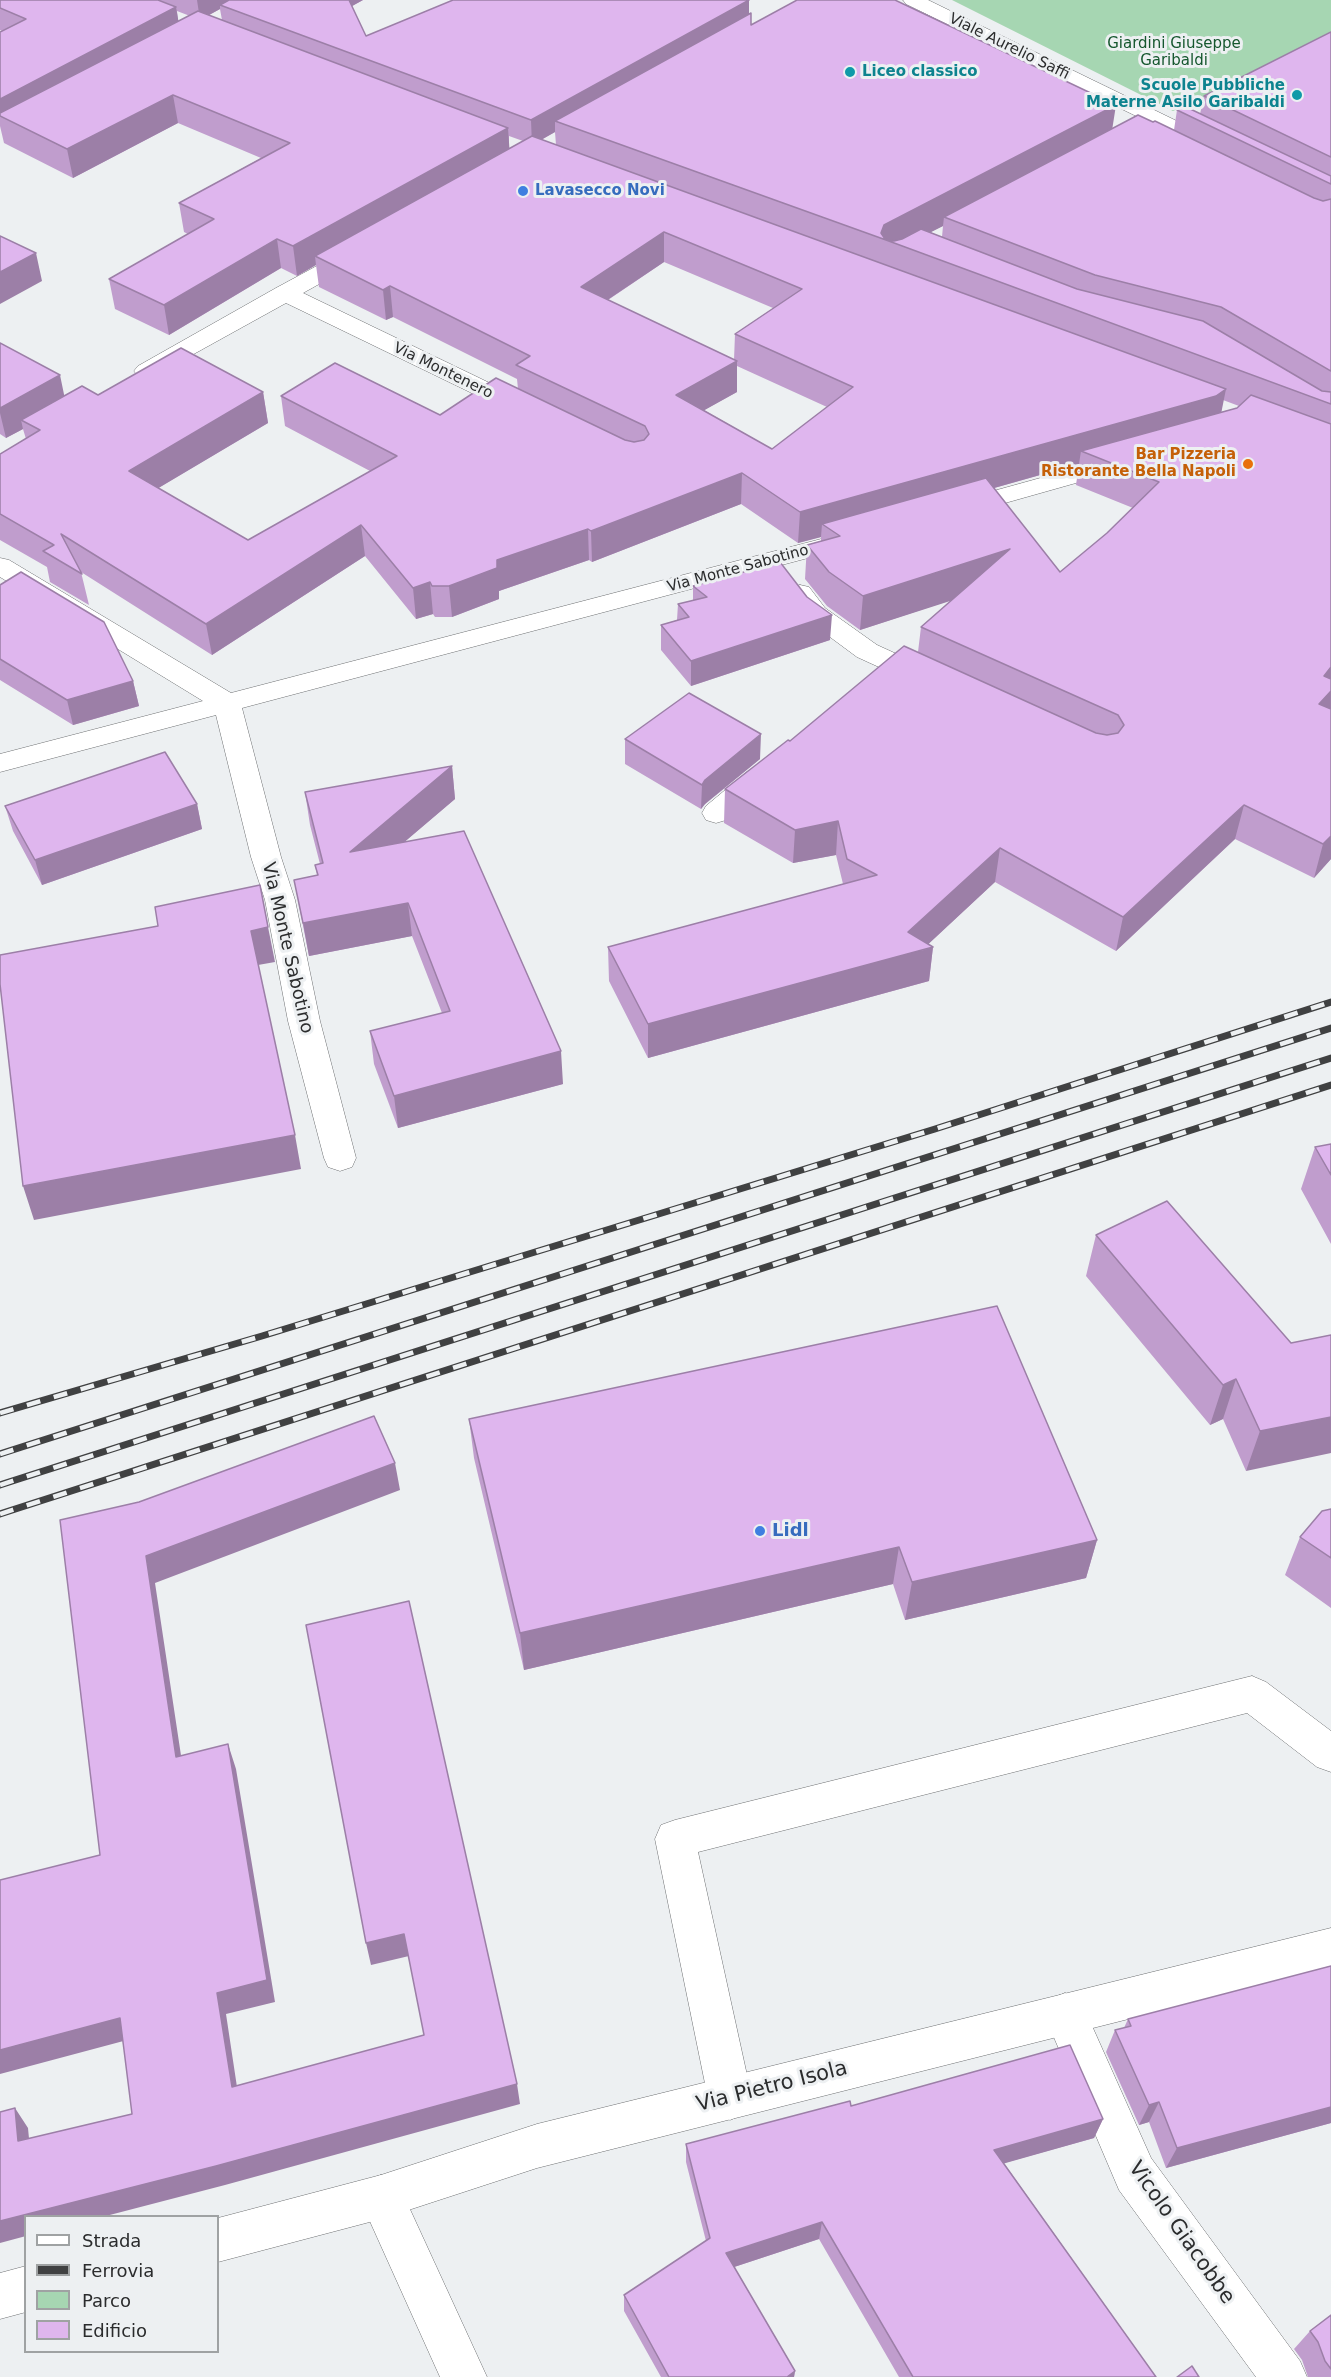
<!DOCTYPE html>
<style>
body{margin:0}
#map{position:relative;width:1331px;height:2377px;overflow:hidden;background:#edf0f2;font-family:"DejaVu Sans",sans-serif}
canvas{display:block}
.legend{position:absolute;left:24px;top:2215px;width:195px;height:138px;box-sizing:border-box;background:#edf0f2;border:2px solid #9fa2a3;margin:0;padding:8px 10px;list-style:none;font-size:18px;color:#2b2c2d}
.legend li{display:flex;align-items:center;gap:12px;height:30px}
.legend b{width:30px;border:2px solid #9fa2a3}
</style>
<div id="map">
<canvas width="1331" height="2377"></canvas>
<ul class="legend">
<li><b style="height:8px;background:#fff"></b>Strada</li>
<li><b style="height:8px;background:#404142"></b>Ferrovia</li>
<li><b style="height:16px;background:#a6d6b2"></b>Parco</li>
<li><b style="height:16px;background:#dfb6ee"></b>Edificio</li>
</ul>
</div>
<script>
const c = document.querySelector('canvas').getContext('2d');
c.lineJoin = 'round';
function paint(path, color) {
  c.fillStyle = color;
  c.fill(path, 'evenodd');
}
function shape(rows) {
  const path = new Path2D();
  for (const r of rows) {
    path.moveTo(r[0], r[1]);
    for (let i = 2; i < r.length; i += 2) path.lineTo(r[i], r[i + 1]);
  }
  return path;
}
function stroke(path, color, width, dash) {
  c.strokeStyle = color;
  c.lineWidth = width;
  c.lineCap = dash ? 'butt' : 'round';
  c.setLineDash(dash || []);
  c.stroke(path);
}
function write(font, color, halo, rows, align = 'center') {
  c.font = font + ' "DejaVu Sans",sans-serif';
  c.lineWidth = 6;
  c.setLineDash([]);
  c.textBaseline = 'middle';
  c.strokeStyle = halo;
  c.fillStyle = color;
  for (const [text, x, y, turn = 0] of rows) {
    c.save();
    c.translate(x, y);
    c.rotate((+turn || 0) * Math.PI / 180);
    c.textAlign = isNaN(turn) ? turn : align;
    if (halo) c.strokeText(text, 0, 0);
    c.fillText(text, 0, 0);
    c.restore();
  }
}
const green = shape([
 [952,0,1331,0,1331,50,1321,46,1173,111]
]);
const service = shape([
 [1252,1676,1266,1682,1331,1731,1331,1772,1317,1767,1247,1713,698,1852,752,2098,745,2113,730,2120,715,2113,708,2098,655,1839,661,1825,675,1820,1252,1676]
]);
const pedestrian = shape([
 [903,0,928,0,1220,142,1224,146,1220,150,1213,152,1206,150,906,4,903,0]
]);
const minor = shape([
 [358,246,366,248,369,253,366,258,303,293,529,402,532,407,529,412,520,414,511,412,286,303,154,376,146,378,138,376,134,371,138,366,276,288,350,248,358,246],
 [1120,456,1129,458,1132,463,1129,468,959,516,950,513,946,508,950,503,1120,456],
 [848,532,857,535,861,540,857,545,242,708,281,857,295,900,320,1021,356,1158,352,1167,340,1171,328,1167,324,1158,288,1021,265,900,251,857,216,715,0,772,0,754,203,701,0,577,0,558,9,560,231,693,848,532],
 [800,585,809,587,825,608,877,645,936,672,940,678,936,684,926,687,916,684,857,657,807,620,787,593,791,587,800,585],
 [758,769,768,771,772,778,768,785,726,820,716,823,706,820,702,813,706,806,748,771,758,769],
 [1065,1993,1080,1999,1151,2158,1300,2361,1307,2377,1256,2377,1119,2190,1044,2014,1050,1999,1065,1993],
 [381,2175,397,2181,487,2377,440,2377,359,2197,365,2181,381,2175]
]);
const tertiary = shape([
 [1331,1928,1331,1968,537,2168,381,2219,218,2262,218,2218,381,2175,537,2124,1331,1928],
 [26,2266,26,2312,0,2319,0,2273,26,2266]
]);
const rail = shape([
 [0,1413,262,1336,935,1129,1331,1002],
 [0,1454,1331,1028],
 [0,1485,1331,1058],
 [0,1514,1331,1085]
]);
const wall = shape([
 [0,0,363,0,352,6,366,36,749,0,749,14,751,25,1112,128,1153,122,1174,130,1177,110,1200,114,1204,96,1331,32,1331,859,1314,878,1235,839,1116,951,995,882,928,944,933,947,929,981,648,1058,609,981,608,947,843,884,836,855,793,863,724,823,725,789,790,741,918,652,921,627,951,600,860,630,827,606,805,579,807,545,821,541,821,537,798,543,741,504,592,562,589,560,499,591,499,599,452,617,435,617,433,614,416,619,365,556,212,655,81,572,89,605,50,582,47,567,0,540,0,454,26,439,23,429,6,438,0,434,0,343,64,396,263,392,268,423,158,488,248,540,370,471,285,426,281,396,440,415,518,389,517,379,393,317,386,320,319,287,316,265,297,276,281,268,169,335,115,309,109,279,188,234,184,232,179,203,261,158,178,123,73,178,4,143,0,126,0,32,2,31,0,30],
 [220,9,222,20,209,15],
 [177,11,190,16,178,21],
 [555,132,556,145,541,140],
 [509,136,523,141,509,149],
 [943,226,942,237,930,232],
 [664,262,773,308,735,334,734,360,608,300],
 [737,366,827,407,772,449,704,410,737,392],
 [1223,400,1239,406,1237,408,1221,412],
 [1079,464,1076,485,1133,508,1107,533,1060,572,994,488],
 [0,585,133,681,139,706,73,725,0,680],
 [693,586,830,640,691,686,661,650,661,625,677,620,678,604,693,601],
 [625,739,760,759,705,804,701,809,625,764],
 [452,766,455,799,404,842,563,1084,398,1128,374,1064,370,1031,442,1013,412,936,309,956,294,880,317,875,315,865,320,864,310,825,305,792],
 [197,804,202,829,42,885,13,831,5,806],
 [1331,1144,1331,1244,1301,1189,1315,1147],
 [1096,1235,1291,1343,1331,1335,1246,1471,1223,1419,1210,1425,1086,1276],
 [469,1419,1097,1540,1086,1578,905,1620,893,1584,524,1670,474,1458],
 [1331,1509,1331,1608,1285,1575,1300,1537],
 [1331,1966,1331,2123,1166,2168,1149,2122,1139,2125,1106,2052,1115,2030,1124,2028,1128,2019],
 [851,2106,1103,2119,1094,2138,1004,2163,1156,2377,899,2377,819,2239,734,2267,795,2371,794,2377,661,2377,624,2311,624,2295,706,2241,686,2162,686,2144],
 [1331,2315,1331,2377,1308,2377,1302,2360,1294,2349,1310,2331]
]);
const shadedWall = shape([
 [197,0,237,0,220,5,220,9,200,20],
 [344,0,363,0,345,10],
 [749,0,749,24,555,121,555,132,532,145,531,120],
 [176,7,180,30,0,116,0,99],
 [173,95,178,123,73,178,67,149],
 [1116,105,1111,137,944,217,943,226,904,246,880,238,881,233,884,225],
 [508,128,510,157,315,256,316,265,297,276,293,246],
 [664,232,664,262,582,317,581,287],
 [277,239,281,268,169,335,164,305],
 [36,253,42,281,0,304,0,272],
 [390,286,393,317,386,320,383,290],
 [737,361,737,392,676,426,676,395],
 [60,375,66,404,21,420,23,429,6,438,0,413,0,408],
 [1226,389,1220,419,1081,451,1079,464,835,533,822,524,821,537,798,543,800,512],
 [263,392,268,423,135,502,129,471],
 [742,473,741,504,592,562,591,531],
 [361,525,365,556,212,655,206,624],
 [588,529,589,560,499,591,499,599,452,617,449,586,497,560],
 [1010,549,1006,583,860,630,863,596],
 [430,582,433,614,416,619,413,588],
 [832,615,830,640,691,686,691,661],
 [1331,667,1331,709,1310,738,1324,676],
 [133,681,139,706,73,725,67,700],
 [761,734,760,759,705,804,701,809,702,785,705,780],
 [452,766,455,799,354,885,350,852],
 [197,804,202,829,42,885,35,860],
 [1244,805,1235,839,1116,951,1123,917],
 [838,821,836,855,793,863,795,830],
 [1331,836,1331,859,1314,878,1323,844],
 [1000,848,995,882,921,951,933,947,929,981,648,1058,648,1024,908,932],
 [408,903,412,936,309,956,303,923],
 [268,927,275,962,258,965,251,931],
 [561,1051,563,1084,398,1128,394,1096],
 [295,1135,301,1169,34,1220,23,1186],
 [1236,1379,1223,1419,1210,1425,1223,1385],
 [1331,1417,1331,1453,1246,1471,1260,1431],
 [395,1463,400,1490,155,1583,185,1782,176,1757,146,1556],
 [1097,1540,1086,1578,905,1620,912,1582],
 [899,1547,893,1584,524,1670,520,1633],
 [228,1744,236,1769,275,2002,226,2014,240,2107,232,2087,217,1993],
 [404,1934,409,1956,371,1965,366,1943],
 [120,2018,131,2039,0,2074,0,2050],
 [517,2084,520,2104,225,2185,102,2217,26,2217,26,2236,0,2243,0,2221],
 [1159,2102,1149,2122,1139,2125,1149,2105],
 [1331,2107,1331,2123,1166,2168,1177,2148],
 [15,2108,28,2128,31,2160,18,2141],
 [1103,2119,1094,2138,988,2168,994,2150],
 [822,2222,819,2239,725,2270,726,2253],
 [795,2371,794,2377,787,2377]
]);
const building = shape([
 [0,0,158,0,176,7,0,99,0,32,26,19,0,8,0,0],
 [229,0,349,0,366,36,453,0,749,0,531,120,220,5,229,0],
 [797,0,895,0,1116,105,884,225,881,233,885,239,894,241,902,239,921,229,1077,289,1203,321,1322,391,1331,392,1331,404,886,240,555,121,751,13,751,25,797,0],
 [198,11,508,128,293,246,277,239,164,305,109,279,214,219,179,203,290,143,173,95,67,149,0,116,0,113,198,11],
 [1331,32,1331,157,1204,96,1331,32],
 [1184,106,1331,176,1331,184,1177,110,1184,106],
 [1138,115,1153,122,1155,121,1314,198,1323,201,1331,199,1331,371,1221,307,1095,275,944,217,1138,115],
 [532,136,1226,389,1216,396,800,512,742,473,591,531,588,529,497,560,497,568,449,586,432,586,430,582,413,588,361,525,206,624,61,534,82,574,43,551,54,545,0,514,0,454,40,430,21,420,82,386,98,395,181,348,263,392,129,471,248,540,397,456,281,396,335,363,440,415,496,378,625,440,634,442,644,440,649,434,645,426,516,365,530,356,390,286,383,290,315,256,532,136],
 [664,232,802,289,735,334,853,387,772,449,676,395,737,361,581,287,664,232],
 [0,236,36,253,0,272,0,236],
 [0,343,60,375,0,408,0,343],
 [1251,395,1331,424,1331,667,1324,676,1331,679,1331,691,1319,704,1331,709,1331,836,1323,844,1244,805,1123,917,1000,848,908,932,933,947,648,1024,608,947,877,875,847,859,838,821,795,830,725,789,788,740,790,741,904,646,1096,733,1107,735,1118,733,1124,725,1118,715,921,627,1010,549,863,596,829,572,807,545,840,536,822,524,986,478,1060,572,1107,533,1159,482,1081,451,1237,408,1251,395],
 [780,562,807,597,832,615,691,661,661,625,689,617,678,604,707,597,693,586,780,562],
 [21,572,104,622,133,681,67,700,0,659,0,585,21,572],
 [689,693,761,734,705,780,702,785,625,739,689,693],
 [165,752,197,804,35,860,5,806,165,752],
 [452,766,350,852,464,831,561,1051,394,1096,370,1031,450,1011,408,903,303,923,294,880,318,875,315,865,323,863,305,792,452,766],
 [260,885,268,927,251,931,295,1135,23,1186,0,984,0,955,158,926,155,907,260,885],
 [1331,1144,1331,1175,1315,1147,1331,1144],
 [1167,1201,1291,1343,1331,1335,1331,1417,1260,1431,1236,1379,1223,1385,1096,1235,1167,1201],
 [997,1306,1097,1540,912,1582,899,1547,520,1633,469,1419,997,1306],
 [374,1416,395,1463,146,1556,176,1757,228,1744,267,1980,217,1993,232,2087,424,2035,404,1934,366,1943,306,1625,409,1601,517,2084,216,2166,0,2221,0,2112,15,2108,18,2141,132,2114,120,2018,0,2050,0,1880,100,1855,60,1520,139,1502,374,1416],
 [1331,1509,1331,1558,1300,1537,1322,1511,1331,1509],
 [1331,1966,1331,2107,1177,2148,1159,2102,1149,2105,1115,2030,1131,2026,1128,2019,1331,1966],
 [1070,2045,1103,2119,994,2150,1156,2377,913,2377,822,2222,726,2253,795,2371,787,2377,669,2377,624,2295,710,2238,686,2144,850,2101,851,2106,1070,2045],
 [1331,2315,1331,2369,1325,2361,1318,2342,1310,2331,1331,2315],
 [1192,2366,1199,2377,1177,2377,1192,2366]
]);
const markers = [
 [850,72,6,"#0f9aa8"],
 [1297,95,6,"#0f9aa8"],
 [523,191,6,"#3f7fe0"],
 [1248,464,6,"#e8710a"],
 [760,1531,6,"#3f7fe0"]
];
const farParknames = [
 ["Giardini Giuseppe",1174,44],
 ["Garibaldi",1174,61]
];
const farStreetnames = [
 ["Viale Aurelio Saffi",1009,47,26],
 ["Via Montenero",443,371,26],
 ["Via Monte Sabotino",738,569,-15]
];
const farCulturenames = [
 ["Liceo classico",862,72],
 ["Scuole Pubbliche",1285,86,"right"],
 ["Materne Asilo Garibaldi",1285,103,"right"]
];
const farShopnames = [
 ["Lavasecco Novi",535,191]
];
const farFoodnames = [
 ["Bar Pizzeria",1236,455],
 ["Ristorante Bella Napoli",1236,472]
];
const streetNames = [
 ["Via Monte Sabotino",287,948,77]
];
const shopNames = [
 ["Lidl",772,1531]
];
const nearStreetnames = [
 ["Via Pietro Isola",772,2087,-14],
 ["Vicolo Giacobbe",1181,2233,55]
];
paint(green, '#a6d6b2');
stroke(service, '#6f7173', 1);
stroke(pedestrian, '#6f7173', 1);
stroke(minor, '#6f7173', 1);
stroke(tertiary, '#6f7173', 1);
paint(service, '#fff');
paint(pedestrian, '#fff');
paint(minor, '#fff');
paint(tertiary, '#fff');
stroke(rail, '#404142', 7);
stroke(rail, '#edf0f2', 4.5, [14]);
paint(wall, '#c09dcd');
paint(shadedWall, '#9c7fa7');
paint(building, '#dfb6ee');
stroke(building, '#9c7fa7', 1.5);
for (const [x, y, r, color] of markers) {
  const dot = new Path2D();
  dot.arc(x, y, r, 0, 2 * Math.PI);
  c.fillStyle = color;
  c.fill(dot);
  stroke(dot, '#edf0f2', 2);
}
write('15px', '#15572e', '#edf0f2', farParknames);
write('15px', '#2b2c2d', '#edf0f2', farStreetnames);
write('bold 15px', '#0d838f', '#edf0f2', farCulturenames, 'left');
write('bold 15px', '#366cbe', '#edf0f2', farShopnames, 'left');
write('bold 15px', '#c56008', '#edf0f2', farFoodnames, 'right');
write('18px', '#2b2c2d', '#edf0f2', streetNames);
write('bold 18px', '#366cbe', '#edf0f2', shopNames, 'left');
write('21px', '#2b2c2d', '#edf0f2', nearStreetnames);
</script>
